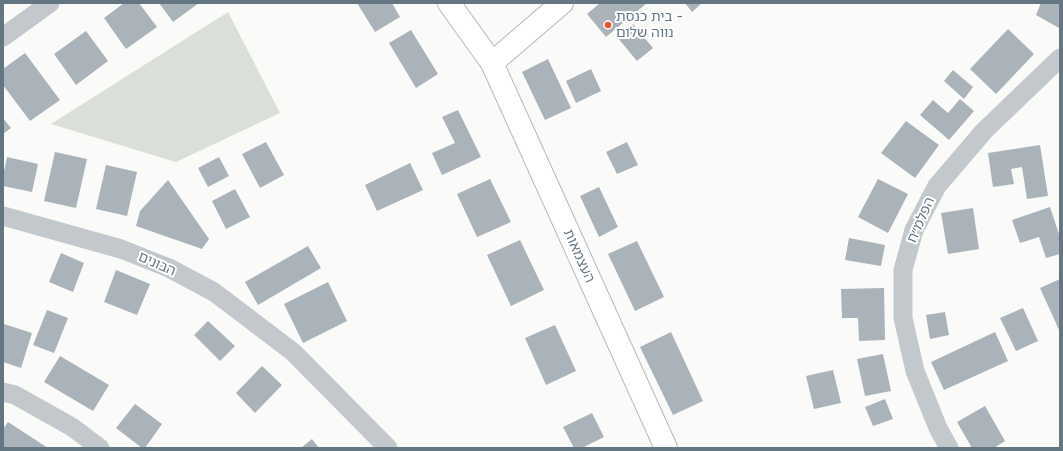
<!DOCTYPE html>
<meta charset="utf-8">
<style>
body{margin:0}
#map{position:relative;width:1063px;height:451px;overflow:hidden;background:#fafaf8;font-family:Inter,sans-serif}
canvas{display:block}
.frame{position:absolute;inset:0;border:4px solid #657683;pointer-events:none}
</style>
<div id="map">
<canvas width="1063" height="451"></canvas>
<div class="frame"></div>
</div>
<script>
const c = document.querySelector('canvas').getContext('2d');
c.lineJoin = 'round';
function paint(path, color) {
  c.fillStyle = color;
  c.fill(path, 'evenodd');
}
function shape(rows) {
  const path = new Path2D();
  for (const r of rows) {
    path.moveTo(r[0], r[1]);
    for (let i = 2; i < r.length; i += 2) path.lineTo(r[i], r[i + 1]);
  }
  return path;
}
function stroke(path, color, width, dash) {
  c.strokeStyle = color;
  c.lineWidth = width;
  c.lineCap = dash ? 'butt' : 'round';
  c.setLineDash(dash || []);
  c.stroke(path);
}
function write(font, color, halo, rows, align = 'center') {
  c.font = font + ' Inter,"Noto Sans Hebrew",sans-serif';
  c.lineWidth = 4;
  c.setLineDash([]);
  c.textBaseline = 'middle';
  c.strokeStyle = halo;
  c.fillStyle = color;
  for (const [text, x, y, turn = 0] of rows) {
    c.save();
    c.translate(x, y);
    c.rotate((+turn || 0) * Math.PI / 180);
    c.textAlign = isNaN(turn) ? turn : align;
    if (halo) c.strokeText(text, 0, 0);
    c.fillText(text, 0, 0);
    c.restore();
  }
}
const green = shape([
 [228,12,280,113,176,162,51,124]
]);
const building = shape([
 [124,3,139,3,157,27,126,49,104,18],
 [159,3,199,3,173,22],
 [357,3,392,3,400,17,375,32],
 [600,3,647,3,606,37,587,14],
 [685,3,702,3,692,12],
 [1041,3,1060,3,1059,28,1036,15],
 [633,24,653,48,637,61,617,37],
 [1008,29,1034,54,996,94,970,69],
 [411,30,438,74,416,88,389,43],
 [86,31,108,61,76,85,54,54],
 [25,53,60,100,30,121,3,85,3,69],
 [548,59,571,108,545,120,522,72],
 [591,69,601,91,576,103,566,81],
 [953,70,973,87,964,99,944,81],
 [960,99,974,111,949,140,920,115,933,100,948,113],
 [458,110,481,157,442,175,432,153,455,143,442,117],
 [3,118,11,128,3,134],
 [906,121,939,145,915,178,881,153],
 [266,142,284,175,260,188,242,154],
 [627,142,638,165,617,174,606,152],
 [1040,145,1048,196,1027,199,1022,167,1011,169,1014,184,993,187,988,153],
 [55,152,87,159,76,208,44,201],
 [7,157,38,164,32,192,3,186,3,176],
 [219,157,229,176,208,187,198,168],
 [410,163,423,190,377,211,365,185],
 [106,165,137,172,127,216,96,209],
 [490,179,511,222,477,237,457,194],
 [878,179,908,194,888,233,858,217],
 [168,180,209,239,202,249,136,226,140,211],
 [599,187,618,227,599,237,580,196],
 [235,189,250,217,226,229,212,201],
 [1050,207,1060,237,1060,254,1046,258,1039,237,1020,243,1012,220],
 [973,208,979,249,948,254,941,213],
 [849,238,885,245,881,266,845,260],
 [520,240,544,290,511,306,487,255],
 [637,241,664,297,635,311,608,254],
 [308,246,321,268,258,305,245,282],
 [61,253,84,263,73,292,49,282],
 [116,270,150,284,137,315,104,302],
 [1060,279,1060,332,1040,288],
 [328,282,347,321,303,343,284,304],
 [884,288,885,340,859,341,858,318,842,318,841,289],
 [1023,308,1038,341,1016,351,1000,318],
 [47,310,68,318,54,353,33,345],
 [945,312,949,335,930,339,926,315],
 [208,321,235,346,220,361,194,335],
 [4,324,32,333,21,368,3,362],
 [555,325,576,371,546,385,525,338],
 [671,332,703,401,673,415,640,347],
 [995,332,1008,361,944,390,931,362],
 [883,354,891,391,865,396,857,359],
 [60,356,109,385,93,411,44,382],
 [262,366,282,385,255,413,236,393],
 [833,370,841,403,814,409,806,376],
 [885,399,893,419,873,426,865,407],
 [135,404,162,424,145,448,142,448,116,428],
 [985,406,1005,441,994,448,972,448,957,422],
 [592,413,604,437,582,448,574,448,563,427],
 [8,422,48,448,3,447,3,429],
 [312,439,319,448,301,448]
]);
const street = shape([
 [3,37,50,3],
 [3,216,121,249,169,268,214,292,293,352,388,448],
 [3,392,15,395,72,427,100,448],
 [949,448,938,428,915,371,903,318,903,270,914,230,937,186,984,131,1060,58]
]);
const secondary = shape([
 [449,3,492,63,666,448],
 [492,63,562,3]
]);
const markers = [
 [608,25,4,"#e4572e"]
];
const poiNames = [
 ["בית כנסת -",616,17],
 ["נווה שלום",616,33]
];
const streetNames = [
 ["הפלמ״ח",921,220,-66],
 ["העצמאות",579,256,66],
 ["הבונים",157,264,24]
];
paint(green, '#dadfd7');
paint(building, '#aab3b9');
stroke(secondary, '#b3babf', 24);
stroke(street, '#c3c8cc', 19);
stroke(secondary, '#fff', 22);
for (const [x, y, r, color] of markers) {
  const dot = new Path2D();
  dot.arc(x, y, r, 0, 2 * Math.PI);
  c.fillStyle = color;
  c.fill(dot);
  stroke(dot, '#fff', 1.5);
}
write('14px', '#657683', '#fff', poiNames, 'left');
write('14px', '#657683', '#fff', streetNames);
</script>
